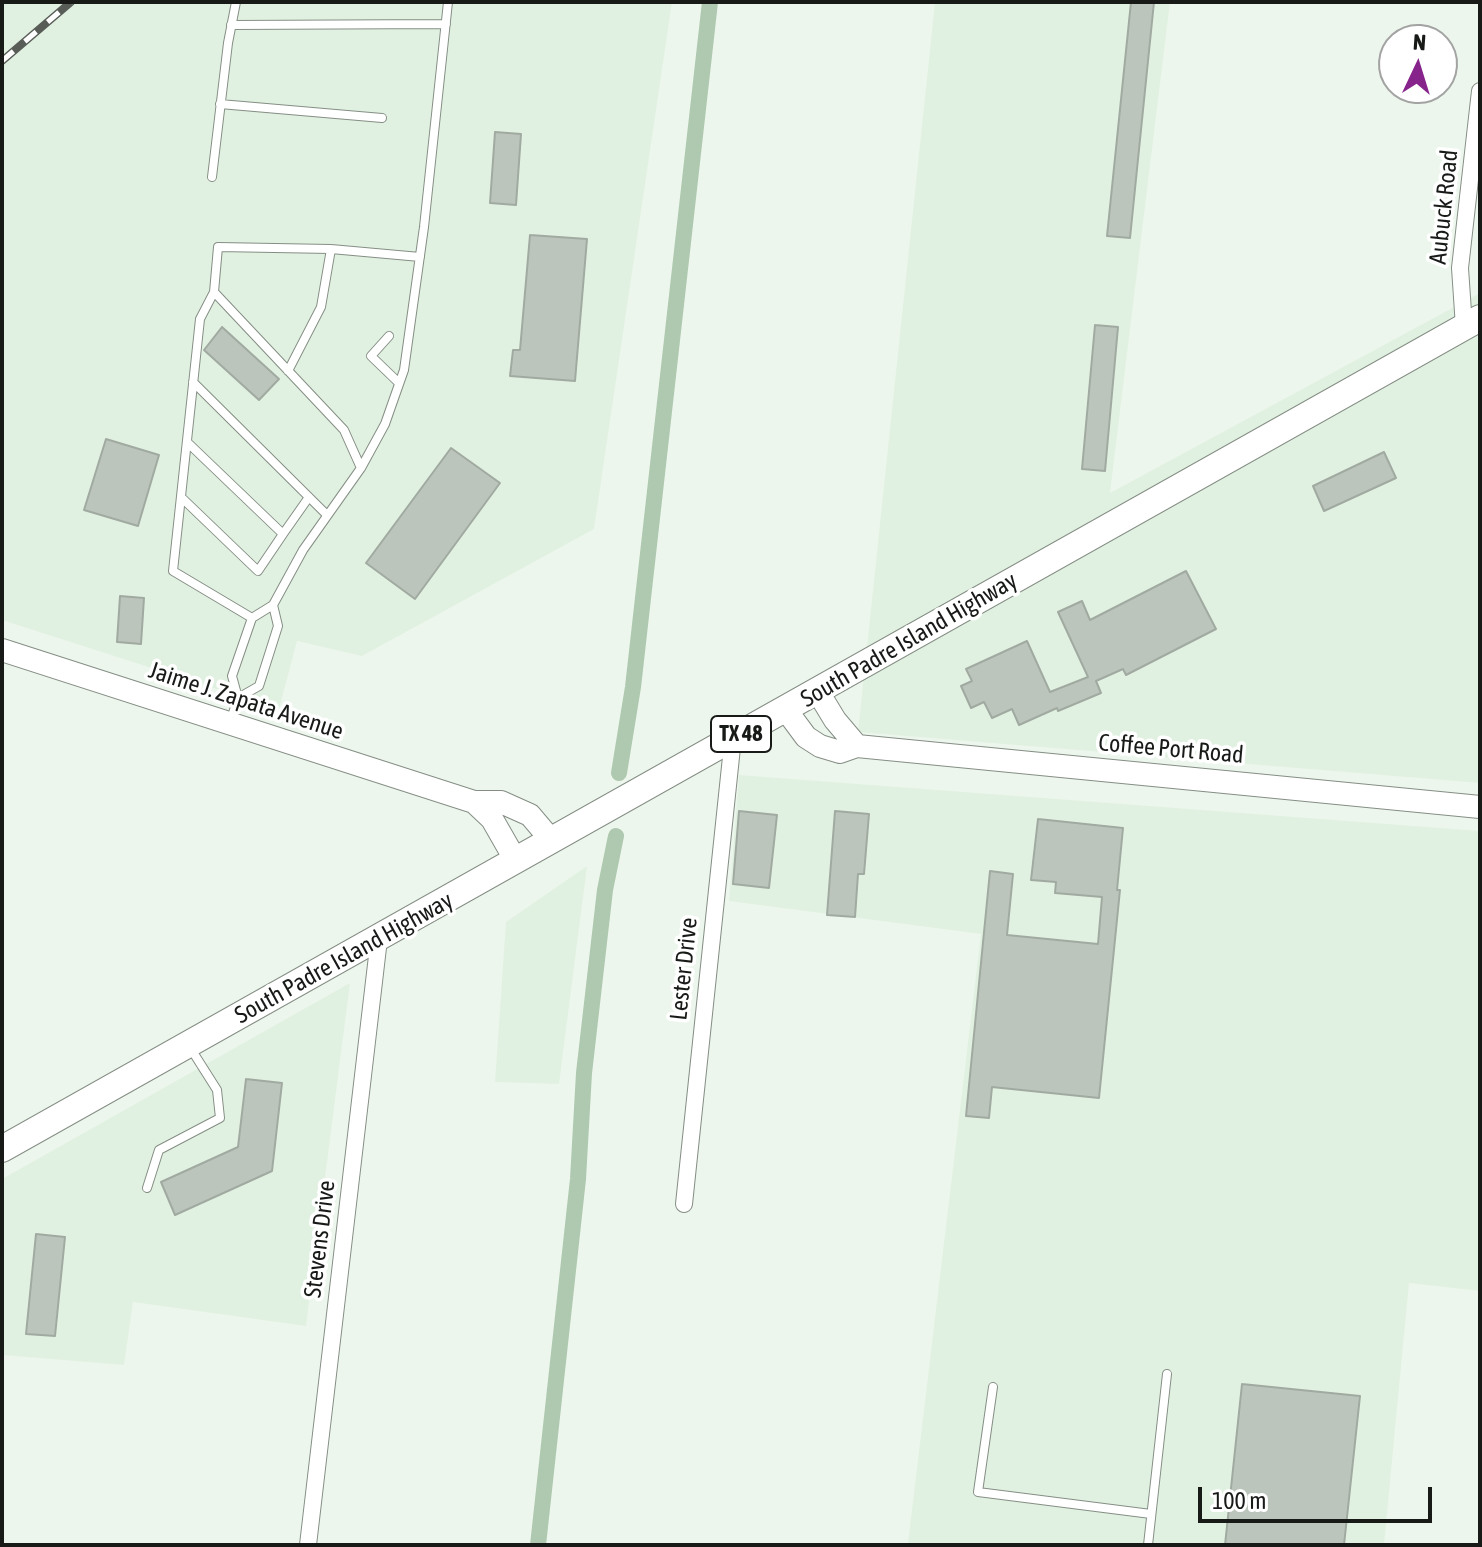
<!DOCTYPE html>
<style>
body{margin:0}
#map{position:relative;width:1482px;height:1547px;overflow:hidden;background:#edf6ed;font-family:"Asap Condensed",sans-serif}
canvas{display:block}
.frame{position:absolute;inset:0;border:4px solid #171a17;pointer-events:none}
.north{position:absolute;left:1378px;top:24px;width:80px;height:80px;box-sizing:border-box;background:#fff;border:2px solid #a2a3a2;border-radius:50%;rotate:4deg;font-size:22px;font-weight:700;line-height:32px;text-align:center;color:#171a17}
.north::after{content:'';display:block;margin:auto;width:28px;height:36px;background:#87248c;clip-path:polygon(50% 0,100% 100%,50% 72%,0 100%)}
.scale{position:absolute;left:1198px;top:1487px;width:234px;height:36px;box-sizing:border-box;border:4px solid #171a17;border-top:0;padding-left:10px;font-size:24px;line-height:28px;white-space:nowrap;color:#171a17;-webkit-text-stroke:6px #fff;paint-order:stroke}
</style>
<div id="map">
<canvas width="1482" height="1547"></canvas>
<div class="frame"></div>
<div class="north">N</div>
<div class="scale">100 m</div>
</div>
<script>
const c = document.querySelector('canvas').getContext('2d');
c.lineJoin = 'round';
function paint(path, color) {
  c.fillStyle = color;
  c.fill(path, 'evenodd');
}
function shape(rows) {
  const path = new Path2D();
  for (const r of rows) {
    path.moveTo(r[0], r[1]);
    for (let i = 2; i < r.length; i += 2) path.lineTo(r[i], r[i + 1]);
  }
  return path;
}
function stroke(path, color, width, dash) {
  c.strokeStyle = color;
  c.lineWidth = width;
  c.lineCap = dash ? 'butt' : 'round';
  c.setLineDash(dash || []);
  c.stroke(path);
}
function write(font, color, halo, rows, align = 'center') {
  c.font = font + ' "Asap Condensed",sans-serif';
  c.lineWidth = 7;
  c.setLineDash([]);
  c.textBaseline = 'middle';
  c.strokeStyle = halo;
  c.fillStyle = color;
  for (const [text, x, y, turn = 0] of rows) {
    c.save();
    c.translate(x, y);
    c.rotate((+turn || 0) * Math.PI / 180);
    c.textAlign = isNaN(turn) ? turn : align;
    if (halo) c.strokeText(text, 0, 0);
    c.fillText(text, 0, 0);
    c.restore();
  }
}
const built = shape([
 [2,2,672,2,594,529,362,656,297,641,279,709,2,620],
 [935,2,1170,2,1110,493,1480,293,1480,783,858,732],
 [739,775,1480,831,1480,1291,1409,1283,1384,1545,931,1545,908,1543,981,934,729,901],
 [587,866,559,1084,495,1082,506,922],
 [350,983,306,1326,133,1302,124,1365,2,1355,2,1179]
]);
const canal = shape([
 [619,773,633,687,710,2],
 [538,1545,578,1179,584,1073,605,890,616,836]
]);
const building = shape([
 [1131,2,1154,2,1130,238,1107,236,1131,2],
 [495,132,521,134,516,205,490,203,495,132],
 [530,235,587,239,575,381,510,376,513,350,520,350,530,235],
 [1095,325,1118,327,1105,471,1082,469,1095,325],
 [222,327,279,379,259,400,204,350,222,327],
 [106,439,159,455,138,526,84,510,106,439],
 [451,448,500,483,415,599,366,563,451,448],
 [1384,452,1396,478,1324,511,1313,486,1384,452],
 [1186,571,1216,629,1126,675,1123,669,1096,681,1101,693,1058,711,1057,708,1019,725,1012,709,992,718,984,702,971,708,961,686,972,681,966,669,1027,641,1050,692,1088,677,1058,612,1082,601,1090,620,1186,571],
 [120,596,144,598,141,644,117,642,120,596],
 [739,811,777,815,769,888,733,884,739,811],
 [835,811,869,814,864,874,858,874,855,917,827,915,835,811],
 [1038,819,1123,828,1117,890,1120,890,1099,1098,992,1087,989,1118,966,1116,990,871,1013,874,1007,935,1098,944,1102,897,1055,893,1056,882,1031,880,1038,819],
 [246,1079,282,1083,272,1171,175,1215,161,1182,238,1147,246,1079],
 [36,1234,65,1237,55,1336,26,1334,36,1234],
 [1242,1384,1360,1396,1344,1545,1225,1545,1242,1384]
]);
const lane = shape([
 [231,25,446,24],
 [220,104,382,118],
 [212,177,228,43,236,2],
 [214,292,200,319,173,571,252,618],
 [389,336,371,356,399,383],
 [288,371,321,307,331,249],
 [193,382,327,515],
 [361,468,385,424,404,370,424,227,448,2],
 [183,499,258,571,283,534,187,442],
 [283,534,309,497],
 [238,698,259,686,278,626,273,605],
 [230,722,238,698,232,676,252,618,273,605,303,550,361,468,344,430,214,292,218,247,331,249,420,257],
 [147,1188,159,1150,220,1118,217,1090,191,1049],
 [993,1387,978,1492,1151,1514],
 [1148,1545,1167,1374]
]);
const street = shape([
 [1464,327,1460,268,1480,91],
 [684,1204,733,738],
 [308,1545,379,939]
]);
const secondary = shape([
 [2,650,474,802,501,802,530,815,552,841],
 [818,692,835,720,857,746],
 [786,710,806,737,820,746,840,752,857,746,1480,807],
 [474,802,492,819,516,861]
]);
const primary = shape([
 [2,1149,1480,318]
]);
const rail = shape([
 [2,61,71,2]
]);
const shields = [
 [741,734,60]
];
const shieldNames = [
 ["TX 48",741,734]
];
const streetNames = [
 ["Aubuck Road",1444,207,-84],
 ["South Padre Island Highway",909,640,-30],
 ["Jaime J. Zapata Avenue",246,701,18],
 ["Coffee Port Road",1171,749,5],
 ["South Padre Island Highway",344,958,-29],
 ["Lester Drive",684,969,-84],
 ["Stevens Drive",320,1239,-83]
];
paint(built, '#e1f1e1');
stroke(canal, '#aec9af', 16);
paint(building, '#bcc5bc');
stroke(building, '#a1aaa1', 2);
stroke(lane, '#858e85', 10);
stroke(street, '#858e85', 18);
stroke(secondary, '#858e85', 24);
stroke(primary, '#858e85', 28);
stroke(lane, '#fff', 8);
stroke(street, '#fff', 16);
stroke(secondary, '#fff', 22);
stroke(primary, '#fff', 26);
stroke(rail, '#585d58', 8);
stroke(rail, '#fff', 5, [15]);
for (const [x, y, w] of shields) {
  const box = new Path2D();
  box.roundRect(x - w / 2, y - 18, w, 36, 6);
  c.fillStyle = '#fff';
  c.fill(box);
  stroke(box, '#171a17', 2);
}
write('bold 22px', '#171a17', null, shieldNames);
write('24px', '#171a17', '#fff', streetNames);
</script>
